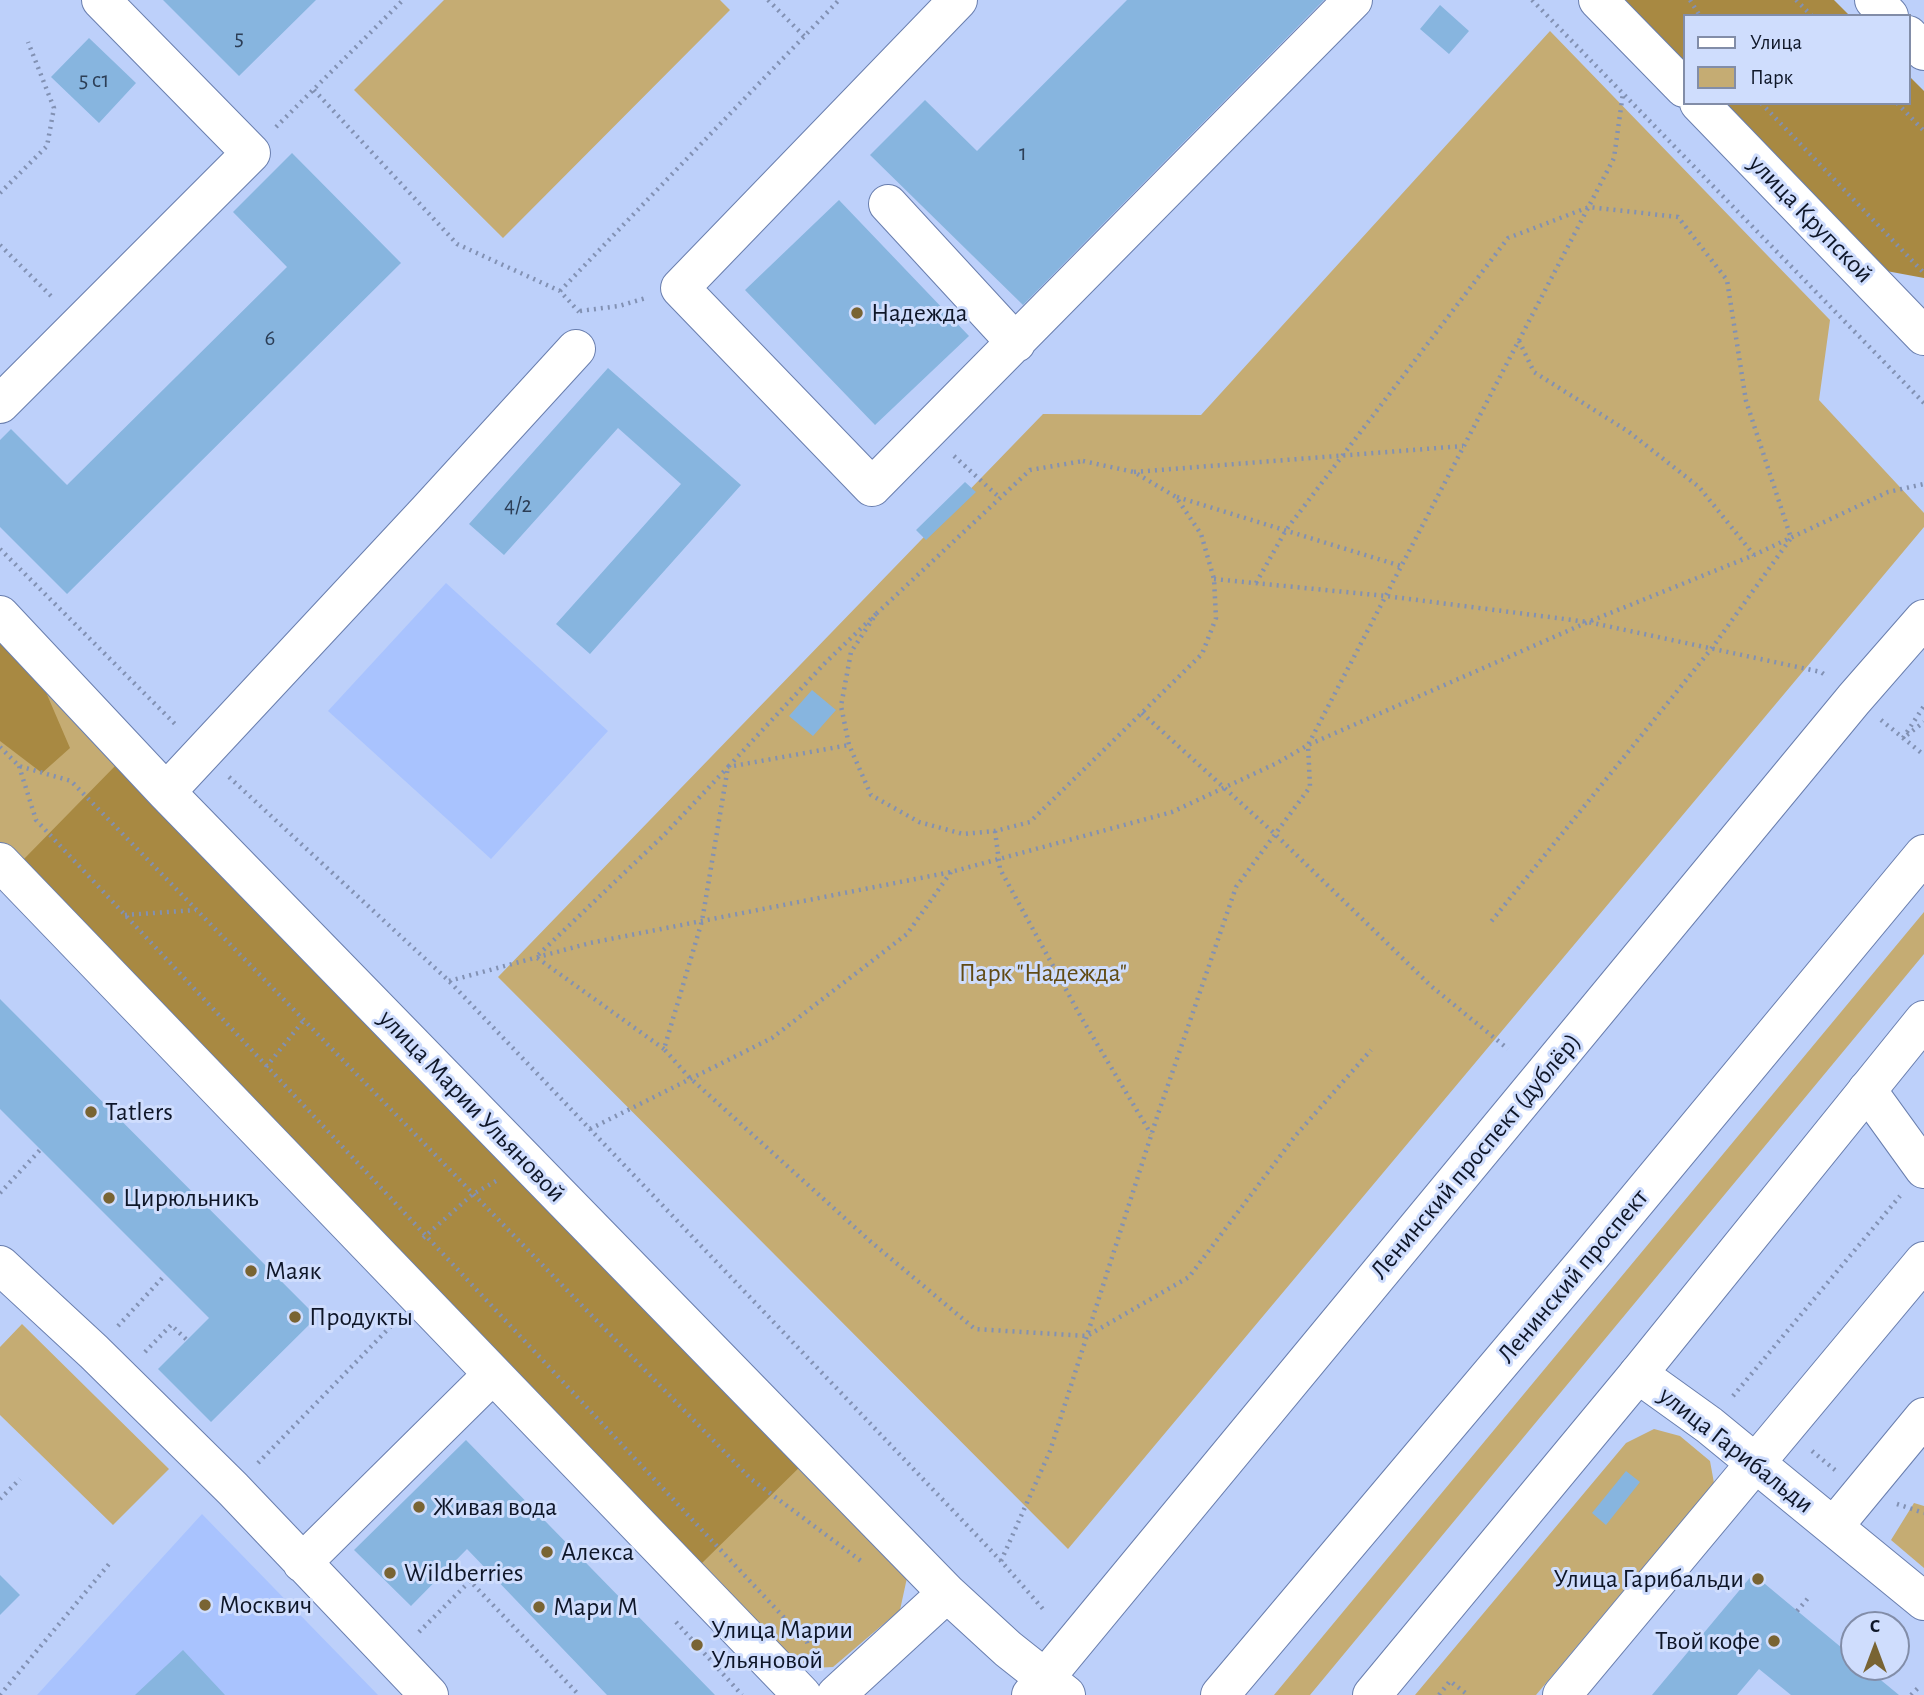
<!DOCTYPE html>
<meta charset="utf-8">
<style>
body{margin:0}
#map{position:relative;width:1924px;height:1695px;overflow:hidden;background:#bdd0fa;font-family:"Alegreya Sans",sans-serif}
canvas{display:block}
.legend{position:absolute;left:1683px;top:14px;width:228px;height:91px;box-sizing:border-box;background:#cfddfd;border:2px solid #828da8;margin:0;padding:9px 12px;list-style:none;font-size:21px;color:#0e1628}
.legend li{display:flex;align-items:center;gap:14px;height:35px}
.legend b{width:35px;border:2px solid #828da8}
.north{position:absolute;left:1840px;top:1611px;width:70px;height:70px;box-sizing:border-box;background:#cfddfd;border:2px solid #828da8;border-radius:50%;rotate:0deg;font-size:19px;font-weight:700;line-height:28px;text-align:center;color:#0e1628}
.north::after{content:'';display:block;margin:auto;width:24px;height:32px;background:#796433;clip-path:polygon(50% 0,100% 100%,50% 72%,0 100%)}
</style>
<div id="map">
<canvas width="1924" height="1695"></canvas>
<ul class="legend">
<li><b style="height:9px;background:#fff"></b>Улица</li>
<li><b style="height:19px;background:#c5ac73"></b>Парк</li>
</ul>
<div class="north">С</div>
</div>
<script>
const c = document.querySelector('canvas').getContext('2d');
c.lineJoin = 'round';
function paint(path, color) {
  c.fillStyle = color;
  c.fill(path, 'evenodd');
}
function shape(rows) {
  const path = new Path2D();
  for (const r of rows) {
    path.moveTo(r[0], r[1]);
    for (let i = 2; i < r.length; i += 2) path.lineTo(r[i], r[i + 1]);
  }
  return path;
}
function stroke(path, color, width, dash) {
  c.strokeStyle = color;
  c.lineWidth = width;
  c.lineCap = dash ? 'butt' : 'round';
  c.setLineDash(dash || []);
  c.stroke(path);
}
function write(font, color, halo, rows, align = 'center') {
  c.font = font + ' "Alegreya Sans",sans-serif';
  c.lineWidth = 6;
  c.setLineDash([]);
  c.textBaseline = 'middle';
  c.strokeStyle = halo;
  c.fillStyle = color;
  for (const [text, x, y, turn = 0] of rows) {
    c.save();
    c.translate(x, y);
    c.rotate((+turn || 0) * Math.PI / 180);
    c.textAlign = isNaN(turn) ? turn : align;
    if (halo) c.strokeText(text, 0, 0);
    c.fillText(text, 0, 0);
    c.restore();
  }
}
const built = shape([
 [446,583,608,731,491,859,328,711],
 [202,1514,378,1695,37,1695]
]);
const green = shape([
 [444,0,720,0,730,10,503,238,354,90],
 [1550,31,1830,320,1819,400,1924,513,1924,527,1068,1549,498,977,1043,414,1201,415],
 [0,639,910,1564,900,1610,833,1667,793,1669,0,862],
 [1924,912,1924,954,1310,1695,1274,1695],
 [22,1324,169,1469,113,1525,0,1415,0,1347],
 [1654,1429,1680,1436,1710,1461,1714,1483,1536,1695,1415,1695,1626,1443],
 [1914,1503,1924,1506,1924,1568,1891,1540]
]);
const forest = shape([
 [1622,0,1834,0,1850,16,1684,16,1684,65],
 [1908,75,1924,91,1924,278,1881,270,1721,103,1908,103],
 [0,637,39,676,70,748,42,773,0,741],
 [118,763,812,1455,701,1564,24,859]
]);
const building = shape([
 [163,0,316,0,239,76],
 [1127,0,1324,0,1023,305,870,155,925,100,977,151],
 [1440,5,1469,31,1449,54,1420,29],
 [89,38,136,83,99,123,51,77],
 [292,153,401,263,67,594,0,527,0,440,11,429,67,485,287,267,233,212],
 [839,200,969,336,875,425,745,290],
 [608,368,741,485,590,654,556,624,681,484,618,428,504,555,469,524],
 [965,482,976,492,926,540,916,530],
 [812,690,836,710,813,736,789,716],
 [0,999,317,1317,211,1422,158,1369,209,1318,0,1109],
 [466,1440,715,1695,607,1695,467,1549,411,1606,354,1550],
 [1626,1471,1640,1482,1606,1525,1592,1513],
 [1753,1574,1854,1658,1854,1667,1865,1667,1899,1695,1791,1695,1759,1669,1737,1695,1652,1695],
 [0,1575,20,1595,0,1615],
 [183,1650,225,1695,135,1695]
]);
const path = shape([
 [768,0,804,36],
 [1532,0,1924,403],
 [1690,0,1700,16],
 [1796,0,1812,16],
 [314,90,457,244,560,291,579,312],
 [1761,103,1924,273],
 [1897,103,1924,131],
 [276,127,403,0],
 [0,193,47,146,54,108,28,42],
 [0,245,54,299],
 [560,291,839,0],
 [580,311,619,306,646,298],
 [1519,341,1534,372,1629,432,1699,487,1754,555],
 [954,456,1000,498],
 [1083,461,1134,472,1176,497,1201,534,1214,579,1216,618,1202,654,1030,822,995,831,963,834,919,822,871,795,849,745,841,706,851,652,876,614,1030,470,1083,461],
 [1134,472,1463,446],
 [1177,497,1401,566],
 [0,549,178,727],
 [1214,579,1386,596,1588,622,1821,672,1825,675],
 [1256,583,1286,530,1508,238,1589,207,1678,217,1727,280,1746,401,1791,538,1712,648,1490,923],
 [876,614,825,663,728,767,702,921,664,1049,689,1077,871,1242,975,1329,1087,1336,1189,1277,1296,1135,1371,1050],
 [1142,713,1275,834,1431,986,1508,1049],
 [1881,720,1924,755],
 [1907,735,1924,722],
 [1903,738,1924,706],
 [0,747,19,766,71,781,751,1479,861,1561],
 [19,766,36,820,807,1642,808,1646],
 [229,777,449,981,1001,1561,1043,1609],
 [995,831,1000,869,1081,1017,1151,1134],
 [125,915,196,910],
 [449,981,590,943,951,872,1172,812,1277,763,1308,745,1588,622,1754,555,1888,492,1924,484],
 [664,1049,536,957,664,835,728,767,849,745],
 [266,1067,304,1020],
 [590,1129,772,1038,907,934,951,872],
 [0,1193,40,1150],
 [423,1238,473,1194,496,1181],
 [118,1326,165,1275],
 [145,1352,171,1325,187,1340],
 [1733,1396,1900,1196],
 [1812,1451,1835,1470],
 [258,1463,393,1324],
 [0,1499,20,1479],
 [1897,1504,1924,1513],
 [1001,1561,1050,1451,1157,1117,1236,887,1310,787,1308,745,1614,158,1623,93],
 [1797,1611,1809,1597],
 [676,1622,742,1695],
 [419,1632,470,1581,579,1695],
 [1844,1650,1854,1638],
 [0,1695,109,1564],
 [1439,1695,1450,1681,1468,1695],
 [1911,1695,1918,1688]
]);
const minor = shape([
 [958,0,680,288,872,487,1353,0],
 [1598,0,1684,88],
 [1874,0,1889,16],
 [1908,35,1924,51],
 [1699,103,1924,336],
 [888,204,1016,343],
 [0,404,251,153,101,0],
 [0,615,166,792,947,1593,1008,1649,1066,1695],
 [166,792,427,512,576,349],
 [0,862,802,1695],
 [1867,1090,1924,1169],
 [0,1265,94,1352,233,1489,429,1695],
 [1638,1374,1709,1425,1924,1601],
 [1834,1526,1924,1417],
 [302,1563,493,1374],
 [836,1695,947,1593],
 [1031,1695,1854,699,1924,619],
 [1562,1695,1924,1261]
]);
const major = shape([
 [1220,1695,1593,1253,1924,854],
 [1372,1695,1638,1374,1924,1020]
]);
const markers = [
 [857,313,7,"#796433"],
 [91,1112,7,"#796433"],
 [109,1198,7,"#796433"],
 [251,1271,7,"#796433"],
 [295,1317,7,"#796433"],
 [419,1507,7,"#796433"],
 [547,1552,7,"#796433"],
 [390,1573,7,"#796433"],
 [1758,1579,7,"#796433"],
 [205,1605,7,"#796433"],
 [539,1607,7,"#796433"],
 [1774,1641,7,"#796433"],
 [697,1645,7,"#796433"]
];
const numberNames = [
 ["5",239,38],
 ["5 с1",94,80],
 ["1",1023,153],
 ["6",270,338],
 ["4/2",518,505]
];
const streetNames = [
 ["улица Крупской",1811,219,46],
 ["улица Марии Ульяновой",472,1106,46],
 ["Ленинский проспект (дублёр)",1476,1156,-50],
 ["Ленинский проспект",1573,1276,-50],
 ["улица Гарибальди",1736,1450,38]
];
const poiNames = [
 ["Надежда",871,313],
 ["Tatlers",105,1112],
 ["Цирюльникъ",123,1198],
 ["Маяк",265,1271],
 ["Продукты",309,1317],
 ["Живая вода",433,1507],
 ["Алекса",561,1552],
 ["Wildberries",404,1573],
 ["Улица Гарибальди",1744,1579,"right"],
 ["Москвич",219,1605],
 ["Мари М",553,1607],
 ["Улица Марии",711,1630],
 ["Ульяновой",711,1660],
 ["Твой кофе",1760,1641,"right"]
];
const parkNames = [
 ["Парк \"Надежда\"",1043,973]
];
paint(built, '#a9c3fe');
paint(green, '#c5ac73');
paint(forest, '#a88942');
paint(building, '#87b5df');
stroke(minor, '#697eae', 40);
stroke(major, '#697eae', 40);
stroke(path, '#8291b3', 4.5, [2, 5]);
stroke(minor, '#fff', 38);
stroke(major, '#fff', 38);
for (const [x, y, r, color] of markers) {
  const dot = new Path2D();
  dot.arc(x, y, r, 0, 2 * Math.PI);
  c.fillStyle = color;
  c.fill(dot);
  stroke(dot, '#cfddfd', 2.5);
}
write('23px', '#2c3e56', null, numberNames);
write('26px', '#0e1628', '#cfddfd', streetNames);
write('26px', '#0e1628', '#cfddfd', poiNames, 'left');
write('26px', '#614b14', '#cfddfd', parkNames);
</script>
